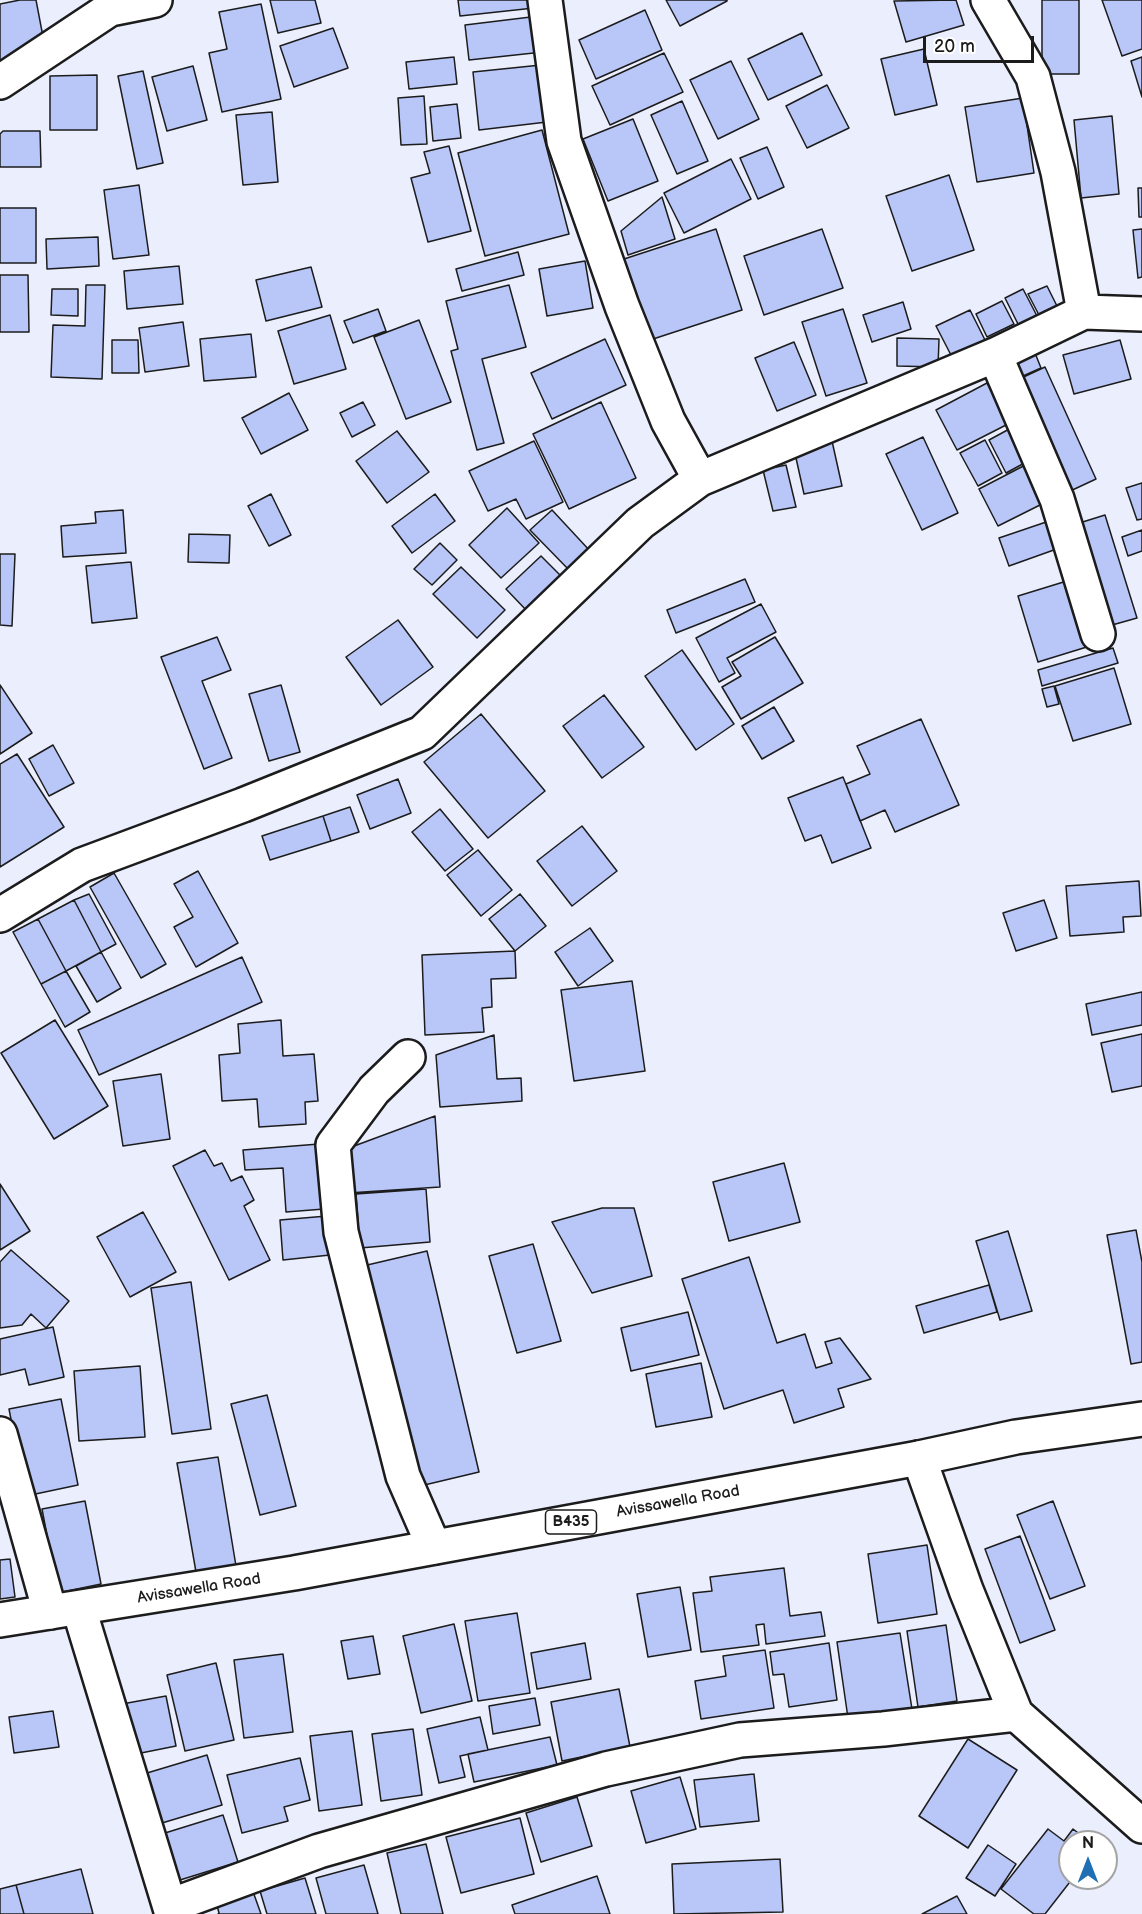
<!DOCTYPE html>
<style>
body{margin:0}
#map{position:relative;width:1142px;height:1914px;overflow:hidden;background:#eaeefd;font-family:"Balsamiq Sans",sans-serif}
canvas{display:block}
.north{position:absolute;left:1058px;top:1830px;width:60px;height:60px;box-sizing:border-box;background:#fff;border:2px solid #a4a4a4;border-radius:50%;rotate:0deg;font-size:16px;font-weight:700;line-height:24px;text-align:center;color:#1c1c1c}
.north::after{content:'';display:block;margin:auto;width:21px;height:27px;background:#1f6fb2;clip-path:polygon(50% 0,100% 100%,50% 72%,0 100%)}
.scale{position:absolute;left:923px;top:36px;width:111px;height:27px;box-sizing:border-box;border:3px solid #1c1c1c;border-top:0;padding-left:8px;font-size:18px;line-height:21px;white-space:nowrap;color:#1c1c1c;-webkit-text-stroke:4px #fff;paint-order:stroke}
</style>
<div id="map">
<canvas width="1142" height="1914"></canvas>
<div class="north">N</div>
<div class="scale">20 m</div>
</div>
<script>
const c = document.querySelector('canvas').getContext('2d');
c.lineJoin = 'round';
function paint(path, color) {
  c.fillStyle = color;
  c.fill(path, 'evenodd');
}
function shape(rows) {
  const path = new Path2D();
  for (const r of rows) {
    path.moveTo(r[0], r[1]);
    for (let i = 2; i < r.length; i += 2) path.lineTo(r[i], r[i + 1]);
  }
  return path;
}
function stroke(path, color, width, dash) {
  c.strokeStyle = color;
  c.lineWidth = width;
  c.lineCap = dash ? 'butt' : 'round';
  c.setLineDash(dash || []);
  c.stroke(path);
}
function write(font, color, halo, rows, align = 'center') {
  c.font = font + ' "Balsamiq Sans",sans-serif';
  c.lineWidth = 4.5;
  c.setLineDash([]);
  c.textBaseline = 'middle';
  c.strokeStyle = halo;
  c.fillStyle = color;
  for (const [text, x, y, turn = 0] of rows) {
    c.save();
    c.translate(x, y);
    c.rotate((+turn || 0) * Math.PI / 180);
    c.textAlign = isNaN(turn) ? turn : align;
    if (halo) c.strokeText(text, 0, 0);
    c.fillText(text, 0, 0);
    c.restore();
  }
}
const building = shape([
 [20,0,36,0,44,42,0,70,0,4,20,0],
 [270,0,315,0,321,23,278,33,270,0],
 [458,0,534,0,534,8,460,16,458,0],
 [666,0,727,0,727,1,680,26,666,0],
 [956,0,964,25,906,42,894,1,956,0],
 [1042,0,1079,0,1079,74,1042,74,1042,0],
 [1102,0,1142,0,1142,49,1122,56,1102,0],
 [261,4,281,99,222,112,209,53,227,49,219,12,261,4],
 [645,10,662,50,596,79,579,40,645,10],
 [539,16,543,52,469,60,465,25,539,16],
 [333,28,348,68,294,87,280,46,333,28],
 [802,33,822,75,768,100,748,59,802,33],
 [924,49,937,105,895,115,881,59,924,49],
 [664,53,683,92,610,125,592,86,664,53],
 [454,57,457,84,409,89,406,62,454,57],
 [1142,57,1142,97,1131,61,1142,57],
 [731,61,759,119,718,139,690,80,731,61],
 [541,65,547,122,479,130,473,72,541,65],
 [193,66,207,120,167,131,152,77,193,66],
 [143,71,163,163,137,169,118,76,143,71],
 [97,75,97,130,50,130,50,76,97,75],
 [827,85,849,128,807,148,786,106,827,85],
 [424,96,427,144,401,145,398,98,424,96],
 [1023,98,1034,173,977,182,965,107,1023,98],
 [682,101,708,161,677,174,651,115,682,101],
 [457,104,461,138,433,141,430,107,457,104],
 [272,112,278,182,243,185,236,115,272,112],
 [1112,116,1119,194,1081,198,1074,120,1112,116],
 [633,119,658,181,608,201,583,139,633,119],
 [542,130,569,234,485,256,458,153,542,130],
 [3,131,40,131,41,167,0,167,0,134,3,131],
 [449,146,471,231,428,242,411,178,430,173,424,152,449,146],
 [767,147,784,187,758,199,740,158,767,147],
 [731,159,751,199,684,233,664,193,731,159],
 [949,175,974,250,912,271,886,196,949,175],
 [139,185,149,255,113,259,104,190,139,185],
 [1138,188,1142,188,1142,217,1139,217,1138,188],
 [662,197,675,239,628,255,621,231,662,197],
 [0,208,36,208,36,263,0,263,0,208],
 [716,229,742,310,650,340,624,259,716,229],
 [822,229,843,288,764,315,744,256,822,229],
 [1142,229,1142,277,1138,278,1133,230,1142,229],
 [98,237,99,266,47,269,46,239,98,237],
 [518,252,524,275,462,291,456,269,518,252],
 [585,261,593,308,547,316,539,269,585,261],
 [179,266,183,304,127,309,124,271,179,266],
 [311,267,322,307,266,321,256,280,311,267],
 [0,275,28,275,29,332,0,332,0,275],
 [86,285,105,285,102,379,51,377,53,325,85,326,86,285],
 [509,285,526,347,482,359,504,443,477,450,451,351,458,349,446,301,509,285],
 [1047,286,1057,306,1039,315,1028,294,1047,286],
 [52,289,78,289,78,316,51,315,52,289],
 [1023,289,1037,316,1019,326,1005,298,1023,289],
 [1002,301,1014,324,987,337,976,314,1002,301],
 [903,302,911,329,872,342,863,315,903,302],
 [378,309,386,331,353,343,344,321,378,309],
 [843,309,867,383,826,396,802,322,843,309],
 [970,310,985,340,952,357,936,326,970,310],
 [330,315,346,369,294,384,278,331,330,315],
 [419,320,451,402,406,419,374,337,419,320],
 [183,322,189,366,145,372,139,328,183,322],
 [251,334,256,377,204,381,200,339,251,334],
 [897,338,939,339,938,367,897,366,897,338],
 [605,339,626,385,552,419,531,373,605,339],
 [112,340,138,340,139,373,112,373,112,340],
 [1120,340,1131,379,1074,394,1063,355,1120,340],
 [794,342,816,395,777,411,755,358,794,342],
 [1035,353,1041,368,1014,380,1008,366,1035,353],
 [1045,367,1096,479,1066,493,1015,381,1045,367],
 [987,383,1008,424,957,450,936,410,987,383],
 [289,393,308,430,261,454,242,418,289,393],
 [363,402,375,425,352,437,340,413,363,402],
 [601,402,636,478,569,509,533,434,601,402],
 [1013,427,1030,460,1006,473,989,440,1013,427],
 [397,431,429,472,387,503,356,461,397,431],
 [923,437,958,513,922,530,886,454,923,437],
 [985,440,1002,473,978,486,960,453,985,440],
 [534,441,563,502,526,519,516,499,488,511,469,471,534,441],
 [832,441,842,486,804,494,794,449,832,441],
 [1033,461,1052,499,998,526,979,489,1033,461],
 [786,465,796,507,773,511,763,470,786,465],
 [1142,483,1142,519,1137,520,1126,488,1142,483],
 [271,494,291,535,269,546,248,506,271,494],
 [435,494,455,521,412,553,392,526,435,494],
 [507,508,539,543,501,578,469,545,507,508],
 [123,510,126,553,63,557,61,526,96,523,95,512,123,510],
 [552,510,591,552,571,572,530,530,552,510],
 [1105,515,1137,618,1105,627,1073,525,1105,515],
 [1055,519,1065,546,1009,566,999,538,1055,519],
 [1142,530,1142,551,1128,556,1122,537,1142,530],
 [189,534,230,535,229,563,188,562,189,534],
 [440,543,457,560,432,585,414,569,440,543],
 [0,554,15,554,12,626,0,625,0,554],
 [541,556,563,578,527,611,506,589,541,556],
 [131,562,137,618,92,623,86,566,131,562],
 [461,567,505,610,477,638,433,594,461,567],
 [745,579,755,602,676,633,667,610,745,579],
 [1070,580,1090,646,1038,662,1018,596,1070,580],
 [761,604,776,632,727,658,735,673,719,682,696,638,761,604],
 [398,620,433,667,381,705,346,657,398,620],
 [217,637,231,670,202,681,232,758,204,769,161,657,217,637],
 [775,637,803,683,741,719,722,687,741,676,732,662,775,637],
 [1113,648,1118,663,1042,686,1038,670,1113,648],
 [682,650,734,724,696,750,645,676,682,650],
 [1114,668,1131,724,1073,741,1055,686,1114,668],
 [0,685,32,733,0,754,0,685],
 [281,685,300,752,269,761,249,694,281,685],
 [1054,686,1059,704,1047,707,1042,689,1054,686],
 [604,695,644,747,602,778,563,726,604,695],
 [774,707,794,741,762,759,742,726,774,707],
 [481,714,545,791,488,838,424,762,481,714],
 [921,719,959,805,895,832,885,810,860,821,846,784,870,774,857,746,921,719],
 [53,745,74,783,49,796,29,759,53,745],
 [17,754,64,827,0,867,0,764,17,754],
 [843,777,871,848,832,863,821,835,805,841,788,798,843,777],
 [398,779,411,813,370,829,357,795,398,779],
 [350,807,359,832,331,841,323,816,350,807],
 [440,809,473,849,445,871,412,832,440,809],
 [323,816,331,841,270,860,262,836,323,816],
 [582,826,617,871,572,906,537,861,582,826],
 [478,850,512,890,481,916,447,875,478,850],
 [198,871,238,943,196,967,174,927,193,917,174,884,198,871],
 [114,873,166,964,141,978,90,887,114,873],
 [1139,881,1141,916,1123,917,1124,932,1070,936,1066,886,1139,881],
 [89,894,116,944,101,952,74,900,89,894],
 [520,894,546,926,515,951,489,919,520,894],
 [74,900,101,952,66,971,38,919,74,900],
 [1044,900,1057,938,1016,951,1003,913,1044,900],
 [38,919,66,971,41,984,13,932,38,919],
 [590,928,613,961,578,986,555,952,590,928],
 [515,951,516,978,491,979,492,1007,482,1008,484,1032,425,1035,422,955,515,951],
 [101,952,121,988,97,1002,76,966,101,952],
 [242,957,262,1002,99,1075,78,1030,242,957],
 [66,971,90,1012,65,1027,41,984,66,971],
 [632,981,645,1071,574,1081,561,990,632,981],
 [1142,992,1142,1025,1092,1035,1086,1004,1142,992],
 [55,1020,108,1106,54,1139,1,1053,55,1020],
 [281,1020,283,1056,314,1054,318,1101,305,1102,306,1124,259,1127,257,1099,222,1101,219,1055,240,1053,238,1024,281,1020],
 [1142,1034,1142,1086,1112,1092,1101,1043,1142,1034],
 [494,1035,497,1079,521,1078,522,1101,440,1107,436,1055,494,1035],
 [161,1074,170,1139,123,1146,113,1081,161,1074],
 [435,1116,440,1187,348,1193,346,1149,435,1116],
 [319,1144,324,1209,286,1212,283,1168,245,1170,243,1150,319,1144],
 [205,1150,214,1166,222,1163,231,1181,242,1176,254,1200,244,1206,270,1260,229,1280,173,1166,205,1150],
 [784,1163,800,1222,729,1241,713,1182,784,1163],
 [0,1184,30,1231,0,1250,0,1184],
 [426,1189,430,1242,360,1248,356,1194,426,1189],
 [602,1208,634,1208,652,1276,592,1293,552,1222,602,1208],
 [143,1212,176,1272,130,1297,97,1237,143,1212],
 [327,1216,330,1255,283,1260,280,1220,327,1216],
 [1136,1230,1142,1262,1142,1362,1131,1364,1107,1235,1136,1230],
 [1008,1231,1032,1311,1000,1320,976,1241,1008,1231],
 [533,1244,561,1341,517,1353,489,1256,533,1244],
 [11,1250,69,1301,46,1328,31,1314,22,1325,0,1328,0,1262,11,1250],
 [427,1251,479,1472,416,1487,363,1266,427,1251],
 [749,1257,777,1343,805,1334,816,1368,832,1363,825,1342,840,1338,871,1379,838,1389,844,1407,794,1423,783,1390,724,1409,682,1279,749,1257],
 [191,1282,211,1429,172,1434,151,1288,191,1282],
 [989,1285,997,1312,924,1333,916,1306,989,1285],
 [688,1312,699,1355,631,1371,621,1328,688,1312],
 [53,1327,64,1377,29,1385,25,1369,0,1375,0,1339,53,1327],
 [701,1363,712,1417,656,1427,646,1374,701,1363],
 [140,1366,145,1437,79,1441,74,1371,140,1366],
 [267,1395,296,1506,260,1515,231,1404,267,1395],
 [61,1399,78,1485,26,1496,9,1409,61,1399],
 [218,1457,236,1566,196,1572,177,1463,218,1457],
 [85,1501,101,1584,58,1593,42,1509,85,1501],
 [1053,1501,1085,1586,1050,1599,1017,1515,1053,1501],
 [1020,1536,1055,1630,1020,1643,985,1549,1020,1536],
 [927,1545,937,1614,878,1623,868,1554,927,1545],
 [10,1559,15,1597,0,1599,0,1560,10,1559],
 [784,1568,790,1616,821,1612,825,1636,766,1644,764,1624,756,1625,759,1645,701,1652,693,1593,712,1591,710,1577,784,1568],
 [680,1587,691,1650,648,1657,637,1594,680,1587],
 [517,1613,530,1693,478,1701,465,1621,517,1613],
 [454,1624,472,1701,421,1713,403,1636,454,1624],
 [946,1625,957,1701,918,1707,907,1631,946,1625],
 [900,1633,912,1709,848,1718,837,1642,900,1633],
 [373,1636,380,1674,348,1679,341,1641,373,1636],
 [585,1643,591,1679,537,1689,531,1653,585,1643],
 [829,1643,837,1700,789,1707,784,1674,773,1675,770,1652,829,1643],
 [765,1650,774,1708,701,1719,695,1681,726,1676,723,1656,765,1650],
 [283,1654,293,1732,244,1738,234,1660,283,1654],
 [216,1663,234,1740,185,1751,167,1675,216,1663],
 [619,1689,630,1747,562,1761,551,1702,619,1689],
 [166,1696,176,1746,131,1755,122,1704,166,1696],
 [535,1698,540,1725,493,1734,489,1706,535,1698],
 [53,1711,59,1747,14,1753,9,1717,53,1711],
 [480,1717,488,1750,460,1756,465,1777,439,1783,427,1729,480,1717],
 [413,1729,422,1795,381,1801,372,1734,413,1729],
 [352,1731,362,1805,319,1811,310,1736,352,1731],
 [550,1737,557,1765,474,1782,468,1754,550,1737],
 [968,1739,1017,1770,968,1848,919,1816,968,1739],
 [207,1755,222,1805,152,1826,137,1776,207,1755],
 [300,1758,310,1800,284,1807,288,1821,242,1833,227,1775,300,1758],
 [754,1774,759,1821,700,1827,694,1780,754,1774],
 [680,1777,696,1829,646,1843,631,1791,680,1777],
 [577,1797,592,1846,541,1862,526,1813,577,1797],
 [223,1815,238,1862,180,1880,165,1833,223,1815],
 [520,1818,534,1874,461,1893,446,1837,520,1818],
 [1048,1829,1064,1841,1073,1829,1090,1842,1070,1842,1070,1878,1073,1878,1045,1914,1034,1914,1001,1889,1048,1829],
 [426,1844,443,1914,401,1914,387,1853,426,1844],
 [988,1845,1016,1864,995,1896,966,1878,988,1845],
 [780,1859,783,1912,674,1914,672,1864,780,1859],
 [364,1865,378,1914,326,1914,316,1878,364,1865],
 [81,1869,93,1914,24,1914,16,1885,81,1869],
 [597,1876,610,1914,515,1914,512,1905,597,1876],
 [305,1878,316,1914,267,1914,260,1891,305,1878],
 [16,1885,24,1914,0,1914,0,1889,16,1885],
 [251,1886,261,1914,218,1914,219,1913,215,1898,251,1886],
 [957,1896,967,1914,922,1914,957,1896]
]);
const minor = shape([
 [545,0,564,141,622,306,668,421,700,479],
 [988,0,1033,77,1058,172,1084,312],
 [0,82,110,9,155,0],
 [995,355,1057,499,1098,634],
 [0,915,82,865,243,805,422,733,640,523,700,479,995,355,1084,312,1142,314],
 [408,1057,374,1090,333,1145,341,1232,403,1476,434,1547],
 [0,1434,50,1612],
 [919,1458,966,1590,1016,1714,1142,1826],
 [79,1609,172,1914],
 [170,1906,319,1851,606,1769,740,1740,883,1729,1016,1714]
]);
const major = shape([
 [0,1620,294,1573,919,1458,1016,1437,1142,1419]
]);
const shields = [
 [571,1522,51]
];
const shieldNames = [
 ["B435",571,1522]
];
const streetNames = [
 ["Avissawella Road",678,1502,-10],
 ["Avissawella Road",199,1589,-9]
];
paint(building, '#b9c7f8');
stroke(building, '#1c1c1c', 1.5);
stroke(minor, '#1c1c1c', 38);
stroke(major, '#1c1c1c', 38);
stroke(minor, '#fff', 33);
stroke(major, '#fff', 33);
for (const [x, y, w] of shields) {
  const box = new Path2D();
  box.roundRect(x - w / 2, y - 12, w, 24, 4.5);
  c.fillStyle = '#fff';
  c.fill(box);
  stroke(box, '#1c1c1c', 1.5);
}
write('bold 15px', '#1c1c1c', null, shieldNames);
write('16px', '#1c1c1c', '#fff', streetNames);
</script>
